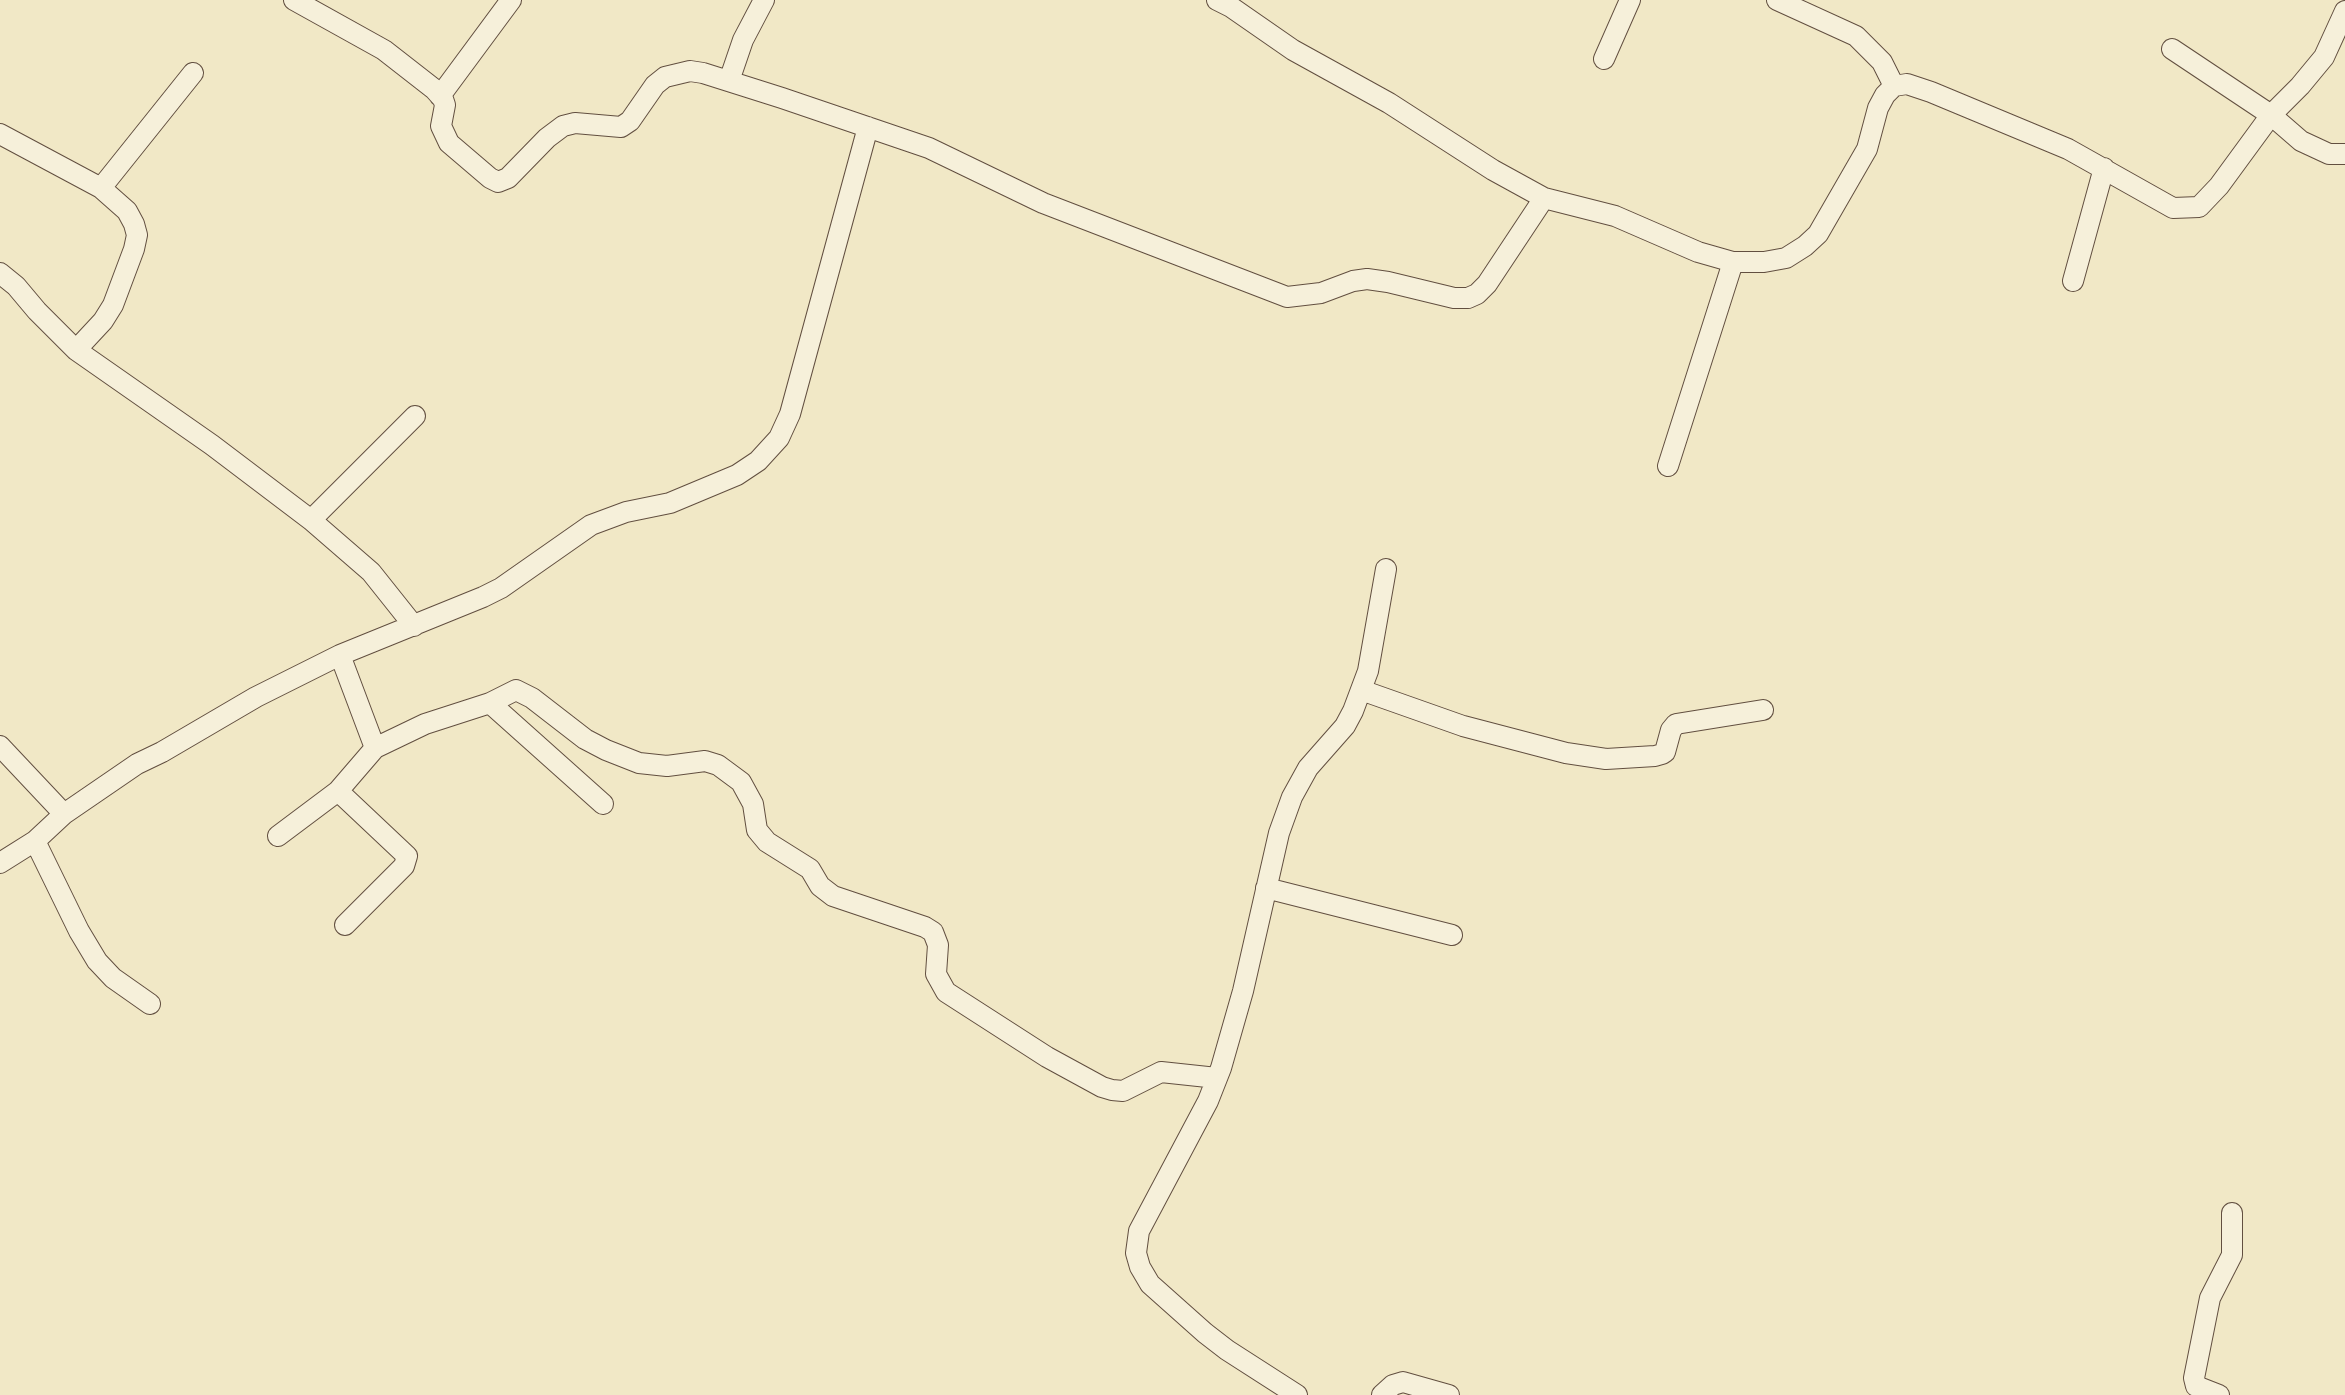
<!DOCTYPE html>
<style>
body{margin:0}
canvas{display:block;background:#f1e8c6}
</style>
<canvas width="2345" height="1395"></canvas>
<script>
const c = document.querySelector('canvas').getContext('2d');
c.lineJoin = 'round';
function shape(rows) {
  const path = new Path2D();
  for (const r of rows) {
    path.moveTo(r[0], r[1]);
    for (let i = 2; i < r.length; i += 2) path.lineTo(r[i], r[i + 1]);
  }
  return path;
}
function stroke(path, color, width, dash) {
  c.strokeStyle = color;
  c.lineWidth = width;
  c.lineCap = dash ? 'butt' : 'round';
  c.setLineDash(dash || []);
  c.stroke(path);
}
const minor = shape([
 [294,0,384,50,434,89,443,99,445,105,441,126,449,143,490,178,498,182,508,178,547,138,563,126,575,123,621,127,630,121,655,85,665,77,690,71,703,73,782,98,929,148,1043,203,1287,297,1321,293,1353,281,1367,279,1388,282,1454,298,1468,298,1477,294,1487,284,1544,198],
 [1217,0,1231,7,1293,50,1389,103,1493,170,1544,198,1615,216,1698,252,1733,262,1764,262,1786,258,1805,246,1818,234,1867,149,1878,108,1885,95,1894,86,1907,84,1931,92,2068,149,2173,208,2199,207,2219,186,2271,115,2300,86,2324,57,2345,11],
 [1777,0,1856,36,1882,62,1894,86],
 [2172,49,2271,115,2301,141,2329,154,2345,154],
 [1604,59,1630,0],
 [729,81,743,40,764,0],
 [440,96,511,0],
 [0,134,101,188,127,211,134,224,137,235,134,249,113,305,103,321,76,350],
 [101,188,193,73],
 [0,273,16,286,37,311,76,350,212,445,311,520,371,572,414,626],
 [2073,281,2104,168],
 [1668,466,1733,262],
 [311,520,415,416],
 [1361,690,1463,726,1566,753,1606,759,1655,756,1662,754,1665,752,1671,730,1676,724,1763,710],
 [490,703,603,804],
 [0,746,64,814],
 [375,748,425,724,490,703,516,690,532,698,585,739,606,750,639,763,667,766,705,761,718,765,741,782,753,804,757,830,767,842,810,869,820,886,833,896,925,927,933,932,938,945,936,974,946,992,1047,1057,1102,1087,1112,1090,1123,1091,1161,1072,1217,1078],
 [338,791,407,856,404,866,345,925],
 [278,836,338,791,375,748,340,655],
 [35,841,79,931,97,961,113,978,150,1004],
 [0,863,35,841,64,814,137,764,162,752,256,697,340,655,483,597,501,588,591,525,626,512,670,503,737,475,758,461,779,438,790,414,868,127],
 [1266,888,1452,935],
 [1297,1395,1227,1350,1205,1333,1150,1284,1140,1267,1136,1253,1139,1231,1208,1101,1221,1068,1243,991,1279,833,1292,797,1308,768,1345,726,1353,711,1368,671,1386,569],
 [1382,1395,1393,1385,1403,1382,1449,1395],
 [2219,1395,2196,1386,2194,1378,2210,1298,2232,1255,2232,1213]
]);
stroke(minor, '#624f40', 22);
stroke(minor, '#f6f0da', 20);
</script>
